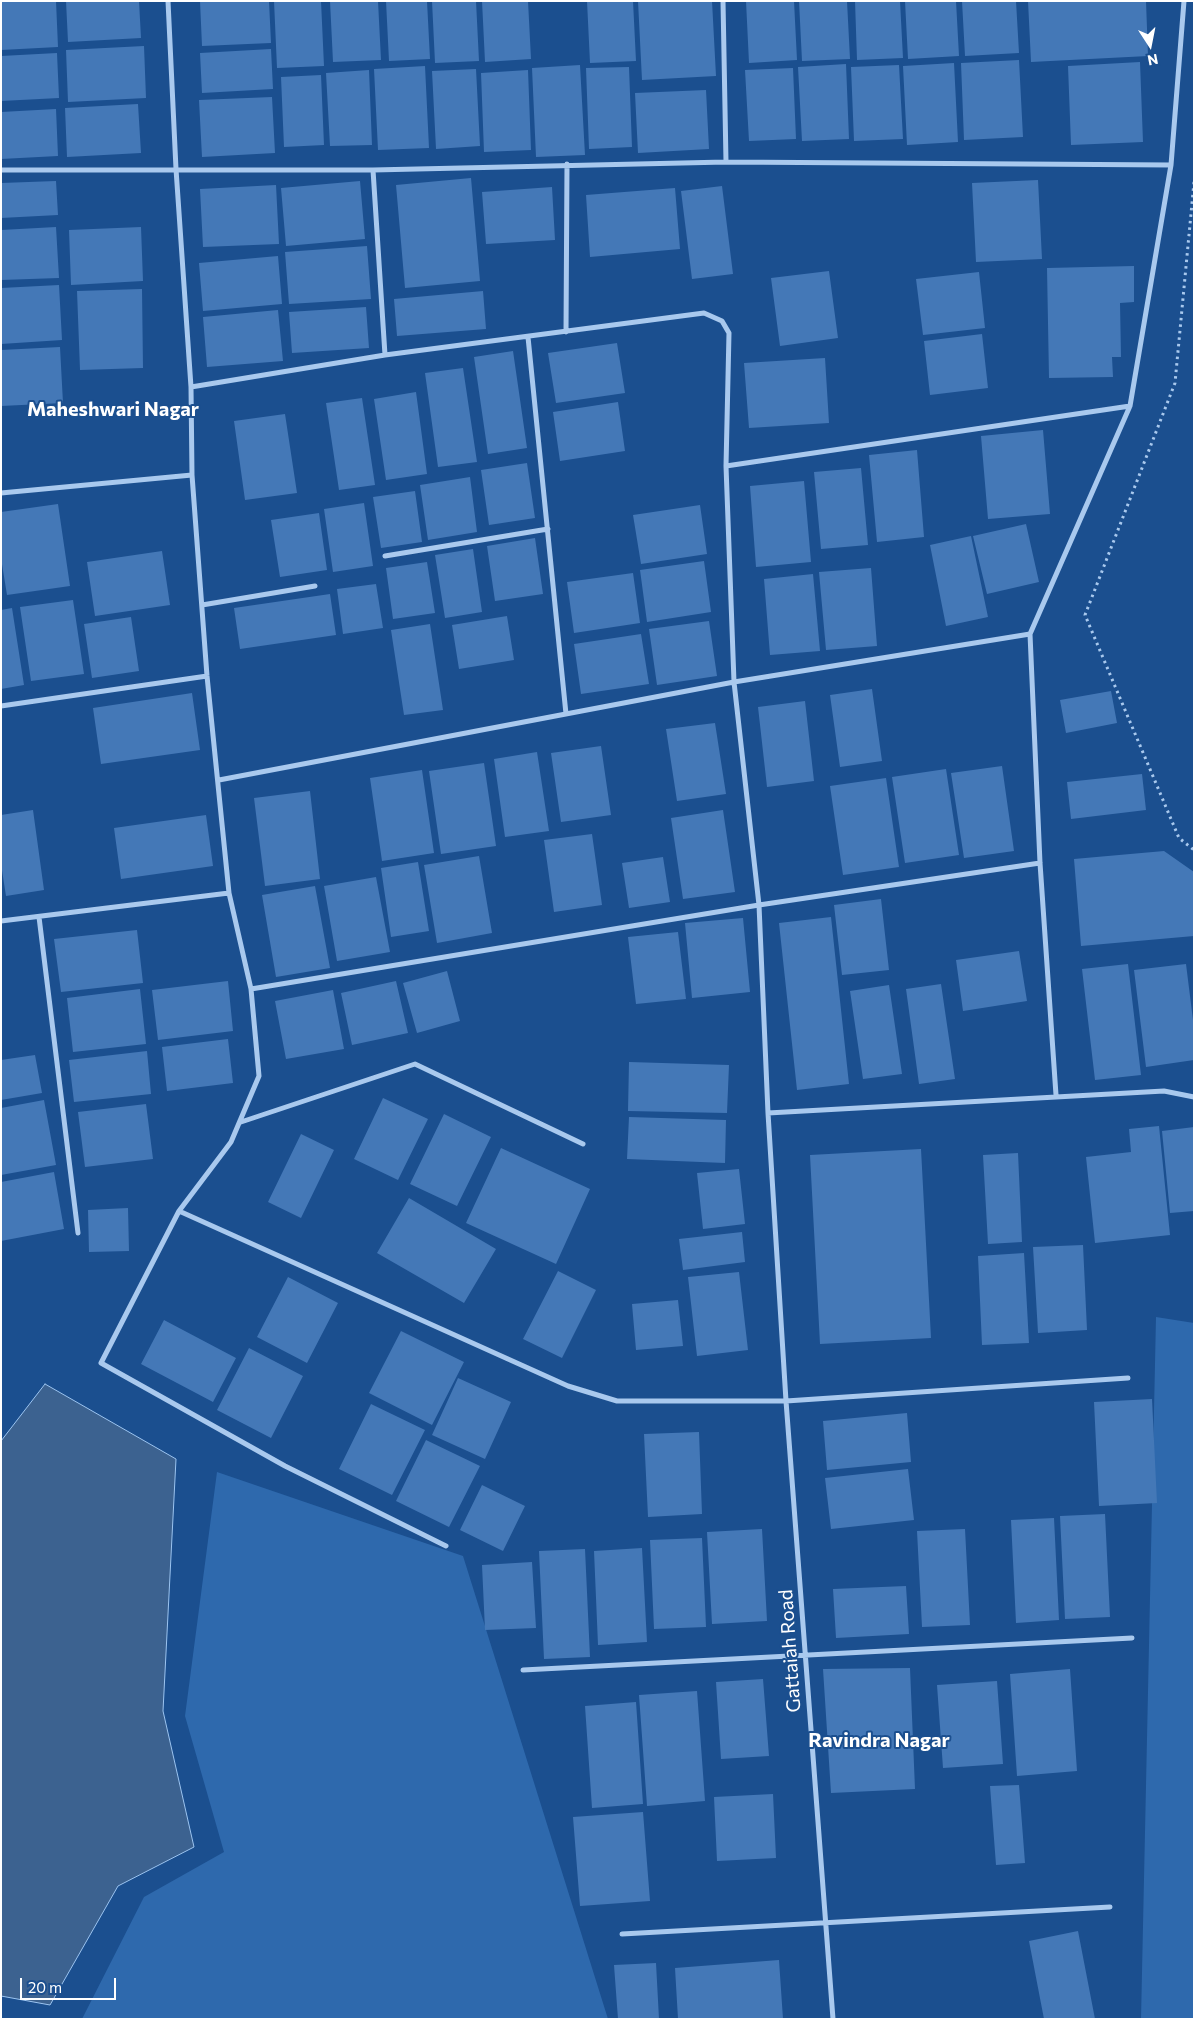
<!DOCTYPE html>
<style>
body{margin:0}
#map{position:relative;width:1195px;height:2020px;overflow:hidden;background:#1b4f8f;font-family:Commissioner,sans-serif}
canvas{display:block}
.frame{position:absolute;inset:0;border:2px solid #fff;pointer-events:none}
.north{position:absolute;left:1125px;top:20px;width:50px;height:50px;-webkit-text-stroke:4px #1b4f8f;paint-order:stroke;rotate:169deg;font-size:14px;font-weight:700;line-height:20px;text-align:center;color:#fff}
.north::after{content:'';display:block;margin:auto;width:18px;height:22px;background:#fff;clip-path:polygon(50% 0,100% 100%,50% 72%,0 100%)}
.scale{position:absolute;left:20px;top:1978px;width:96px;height:22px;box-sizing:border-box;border:2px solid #fff;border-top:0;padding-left:6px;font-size:15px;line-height:18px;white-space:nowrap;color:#fff;-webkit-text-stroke:4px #1b4f8f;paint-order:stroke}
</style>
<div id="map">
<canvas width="1195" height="2020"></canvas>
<div class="frame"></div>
<div class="north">N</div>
<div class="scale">20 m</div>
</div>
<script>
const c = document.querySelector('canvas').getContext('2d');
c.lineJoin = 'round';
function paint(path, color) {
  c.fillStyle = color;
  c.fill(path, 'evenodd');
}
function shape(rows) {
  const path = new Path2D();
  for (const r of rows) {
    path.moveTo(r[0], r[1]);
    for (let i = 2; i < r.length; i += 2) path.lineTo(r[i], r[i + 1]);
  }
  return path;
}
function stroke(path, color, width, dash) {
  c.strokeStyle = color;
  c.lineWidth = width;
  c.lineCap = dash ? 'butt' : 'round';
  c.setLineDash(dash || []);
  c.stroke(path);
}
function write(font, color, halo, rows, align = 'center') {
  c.font = font + ' Commissioner,sans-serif';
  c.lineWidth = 4;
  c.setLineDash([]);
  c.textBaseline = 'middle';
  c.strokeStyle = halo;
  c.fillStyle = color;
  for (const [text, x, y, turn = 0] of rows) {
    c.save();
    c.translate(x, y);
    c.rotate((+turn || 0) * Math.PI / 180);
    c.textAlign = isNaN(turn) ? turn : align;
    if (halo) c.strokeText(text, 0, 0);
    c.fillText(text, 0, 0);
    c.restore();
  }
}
const green = shape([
 [1156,1317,1194,1323,1194,2019,1141,2019],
 [217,1472,463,1556,608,2019,82,2019,144,1897,224,1852,185,1716]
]);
const water = shape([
 [45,1384,176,1459,163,1711,194,1847,118,1886,50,2005,1,1996,1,1441,45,1384]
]);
const building = shape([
 [1,1,56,1,58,47,1,50],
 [66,1,139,1,141,38,68,42],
 [200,1,269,1,271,43,202,46],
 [274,1,321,1,324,66,277,68],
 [330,1,378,1,381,60,333,62],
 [386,1,427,1,430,59,389,61],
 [432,1,476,1,479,61,435,63],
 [482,1,528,1,531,59,485,62],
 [587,1,633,1,636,61,590,63],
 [638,1,712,1,716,76,642,80],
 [746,1,794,1,797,60,749,63],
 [799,1,847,1,850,59,802,61],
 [855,1,900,1,903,58,857,60],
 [905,1,956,1,959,56,908,59],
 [962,1,1016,1,1019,53,965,56],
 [1028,1,1146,1,1148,56,1031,62],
 [144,46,146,98,68,102,66,50],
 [271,49,273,89,202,93,200,53],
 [57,53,59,98,1,101,1,56],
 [1019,60,1023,137,964,140,961,63],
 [1140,62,1143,142,1071,145,1068,66],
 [954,63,958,142,907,145,903,66],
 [846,64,849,139,802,141,798,67],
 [580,65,585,155,536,157,532,68],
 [899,65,903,139,854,141,851,67],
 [425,66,429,148,378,150,374,69],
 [629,67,632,147,589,149,586,68],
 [793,68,796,139,749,141,745,70],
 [476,69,480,146,436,149,432,71],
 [369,70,372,145,330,146,326,73],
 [528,70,531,150,484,152,481,73],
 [321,75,324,145,284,147,281,77],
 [706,90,709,149,638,153,635,93],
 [272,97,275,153,202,157,199,100],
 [138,104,141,153,67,157,65,108],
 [56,109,58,156,1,159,1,112],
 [471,178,480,281,405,288,396,185],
 [1038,180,1042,259,976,262,972,183],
 [56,181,58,215,1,218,1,183],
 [360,181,365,239,286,246,281,188],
 [276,185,279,244,203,247,200,189],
 [722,186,733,274,692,279,681,191],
 [552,187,555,240,486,244,482,192],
 [675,188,680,249,590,257,586,195],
 [56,227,59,278,1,280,1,230],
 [141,227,143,281,71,285,69,230],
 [367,246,371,299,289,304,285,252],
 [278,256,282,304,203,311,199,263],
 [1134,266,1134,302,1120,303,1121,357,1112,357,1113,377,1049,378,1047,268],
 [829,271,838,338,780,346,771,278],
 [979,272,985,328,923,335,916,279],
 [59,285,62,340,1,344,1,288],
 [142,289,143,368,80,370,77,291],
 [483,291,486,329,397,336,394,299],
 [366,307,369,348,292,353,289,312],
 [278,310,283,361,207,367,203,317],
 [982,334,988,388,930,395,924,341],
 [617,343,625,393,556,403,548,353],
 [60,347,63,403,1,406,1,350],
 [513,351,527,448,488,454,474,357],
 [825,358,829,423,749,428,744,363],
 [463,368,477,462,438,467,425,373],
 [416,392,427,474,386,480,374,399],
 [362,398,375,485,339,490,326,403],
 [618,402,625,451,560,461,553,412],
 [285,414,297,493,245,500,234,421],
 [1043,430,1050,514,988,519,981,436],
 [917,450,924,537,877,542,869,455],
 [527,463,535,518,489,525,481,470],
 [861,468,868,545,821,549,814,472],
 [470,477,477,532,428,540,420,485],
 [804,481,811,562,756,567,750,486],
 [415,491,422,542,381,548,373,497],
 [364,503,373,566,333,572,324,509],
 [58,504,70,586,7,595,1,558,1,512],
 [700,505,707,554,641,564,633,515],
 [319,513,327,570,280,577,271,520],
 [1026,524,1039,582,987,594,973,536],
 [971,536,988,617,946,626,930,545],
 [535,538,543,594,495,601,487,546],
 [473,549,482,612,445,618,435,555],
 [162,551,170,605,95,616,87,562],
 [704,561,711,612,647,622,640,570],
 [427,562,435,613,393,619,386,568],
 [871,568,877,646,826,650,819,572],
 [633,573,640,623,574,633,567,582],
 [813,574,820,651,770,655,764,579],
 [376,584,383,628,343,634,337,589],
 [330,594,336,635,240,649,234,608],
 [73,600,84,674,31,681,20,607],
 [12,608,24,685,1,689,1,610],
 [507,616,514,660,459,669,452,625],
 [131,617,139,671,92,678,84,624],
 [709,621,717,676,657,685,649,629],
 [430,624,443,710,404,715,391,630],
 [641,634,649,684,581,694,574,644],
 [872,689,882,761,840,767,830,695],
 [1111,691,1117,723,1066,733,1060,700],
 [192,693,200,750,101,764,93,708],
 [805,701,814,781,767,787,758,707],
 [715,723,726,794,677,801,666,729],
 [601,746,611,815,561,822,551,753],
 [537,752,549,831,505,837,494,759],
 [484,763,496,846,441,854,429,771],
 [1002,766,1014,851,964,858,951,773],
 [946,769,959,855,905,863,892,777],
 [422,770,434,853,382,861,370,778],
 [1142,774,1146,810,1071,819,1067,782],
 [886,778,899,867,843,875,830,786],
 [310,791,320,879,265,886,254,798],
 [33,810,44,890,6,896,1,864,1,815],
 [723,810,735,892,683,899,671,818],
 [206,815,213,866,121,879,114,828],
 [592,834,602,905,554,912,544,840],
 [1164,851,1194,872,1194,936,1081,946,1074,859],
 [479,856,492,933,437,943,424,865],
 [663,857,670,902,629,908,622,863],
 [418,862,429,931,391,937,381,868],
 [376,877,390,952,337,961,324,886],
 [315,886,330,968,276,977,262,895],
 [881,899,889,970,842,975,834,905],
 [831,917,849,1084,797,1090,779,923],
 [743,918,750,992,692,998,685,923],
 [137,930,143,983,61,992,54,939],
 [678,932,686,999,636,1004,628,937],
 [1019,951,1027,1001,963,1011,956,960],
 [1128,964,1141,1075,1095,1080,1082,969],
 [1186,964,1194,1028,1194,1060,1146,1067,1134,970],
 [447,971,460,1021,417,1033,403,983],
 [228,981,233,1031,158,1040,152,990],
 [396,981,408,1033,352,1045,341,993],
 [941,984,955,1079,919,1084,906,989],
 [889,985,902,1074,863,1079,850,991],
 [140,989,146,1044,73,1052,67,998],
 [333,990,344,1049,286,1059,275,1001],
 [228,1039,233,1083,167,1091,162,1047],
 [147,1051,151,1094,74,1102,69,1060],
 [35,1055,42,1093,1,1100,1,1060],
 [629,1062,729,1065,727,1113,628,1111],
 [383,1098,428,1119,398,1180,354,1159],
 [44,1100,56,1165,1,1175,1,1108],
 [146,1104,153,1159,85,1167,78,1112],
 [444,1114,491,1137,457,1206,410,1184],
 [629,1117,726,1120,725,1163,627,1159],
 [1159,1126,1170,1235,1095,1243,1086,1157,1131,1152,1129,1129],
 [1194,1127,1194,1211,1170,1213,1162,1131],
 [301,1134,334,1150,301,1218,268,1202],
 [501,1148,590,1189,556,1264,466,1223],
 [921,1149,931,1338,820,1344,810,1155],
 [1018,1153,1022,1242,988,1244,983,1155],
 [739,1169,745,1224,703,1229,697,1173],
 [54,1172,64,1229,1,1241,1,1182],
 [409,1198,496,1249,464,1303,377,1253],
 [128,1208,129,1251,89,1252,88,1210],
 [742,1232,745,1262,683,1270,679,1239],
 [1083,1245,1087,1330,1038,1333,1033,1247],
 [1024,1253,1029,1343,982,1345,978,1256],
 [558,1271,596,1290,562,1358,523,1339],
 [739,1272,748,1350,697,1356,688,1277],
 [288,1277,338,1303,307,1363,257,1337],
 [678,1300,683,1346,636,1350,632,1304],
 [164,1320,236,1358,213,1402,141,1364],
 [401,1331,464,1362,432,1425,369,1393],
 [249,1348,303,1376,271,1438,217,1410],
 [458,1378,511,1402,485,1459,432,1435],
 [1152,1399,1157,1503,1099,1506,1094,1402],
 [371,1404,425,1430,392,1495,339,1469],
 [907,1413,911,1462,827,1470,823,1421],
 [699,1432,702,1514,648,1517,644,1434],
 [426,1440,480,1466,449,1527,396,1501],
 [908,1469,914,1520,831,1529,825,1478],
 [482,1485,525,1506,503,1551,460,1530],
 [1105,1514,1110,1617,1065,1619,1060,1516],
 [1054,1518,1059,1620,1016,1623,1011,1520],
 [762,1529,767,1621,712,1624,707,1532],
 [965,1529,970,1625,922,1627,917,1531],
 [702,1538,706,1627,654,1629,650,1540],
 [642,1548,647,1642,598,1645,594,1551],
 [585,1549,590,1657,544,1659,539,1551],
 [532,1562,536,1628,485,1630,482,1565],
 [906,1586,909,1634,836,1638,833,1589],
 [910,1668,915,1789,831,1793,823,1669],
 [1070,1669,1077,1771,1017,1776,1010,1674],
 [763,1679,769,1756,721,1759,716,1682],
 [997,1681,1003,1764,943,1768,937,1685],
 [697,1691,705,1801,647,1806,639,1695],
 [636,1702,643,1804,592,1808,585,1706],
 [1019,1785,1025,1863,996,1865,990,1786],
 [773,1794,776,1858,717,1861,714,1797],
 [643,1812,650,1901,580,1906,573,1817],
 [1078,1931,1095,2019,1044,2019,1029,1941],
 [779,1960,783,2019,678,2019,675,1968],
 [656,1963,659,2019,618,2019,614,1965]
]);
const path = shape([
 [1194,182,1175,383,1085,615,1179,838,1194,850]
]);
const street = shape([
 [168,1,176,169,191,387,192,475,207,676,229,893,251,989,259,1076,231,1142,179,1211,101,1363,285,1466,446,1546],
 [723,1,726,162],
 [1,170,373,170,726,162,1171,165],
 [373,170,385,355],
 [566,332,567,164],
 [528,337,566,714],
 [191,387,385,355,704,313,722,321,729,333,726,466],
 [1,493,192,475],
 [385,556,548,529],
 [202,605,315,586],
 [1,706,207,676],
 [219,780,734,682,1030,634],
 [39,917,78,1233],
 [1,921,229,893],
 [251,989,759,905,1040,863],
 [1056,1095,1040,863,1030,634,1130,406,1171,165,1184,1],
 [768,1113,1164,1091,1194,1097],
 [241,1122,415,1064,583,1144],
 [179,1211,568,1386,617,1401,786,1401,1128,1378],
 [523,1670,1132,1638],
 [622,1934,1110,1907],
 [833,2019,786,1401,768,1113,759,905,734,682,726,466,1130,406]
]);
const streetNames = [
 ["Gattaiah Road",790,1651,-94]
];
const neighbourhoodNames = [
 ["Maheshwari Nagar",113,409],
 ["Ravindra Nagar",879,1740]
];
paint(green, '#2e69ad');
paint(water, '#3c6290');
stroke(water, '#9cc4f0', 1);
paint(building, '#4478b7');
stroke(path, '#a9c9ee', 3, [2.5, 4]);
stroke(street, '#a9c9ee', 5);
write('19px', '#fff', '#1b4f8f', streetNames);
write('bold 20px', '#fff', '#1b4f8f', neighbourhoodNames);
</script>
